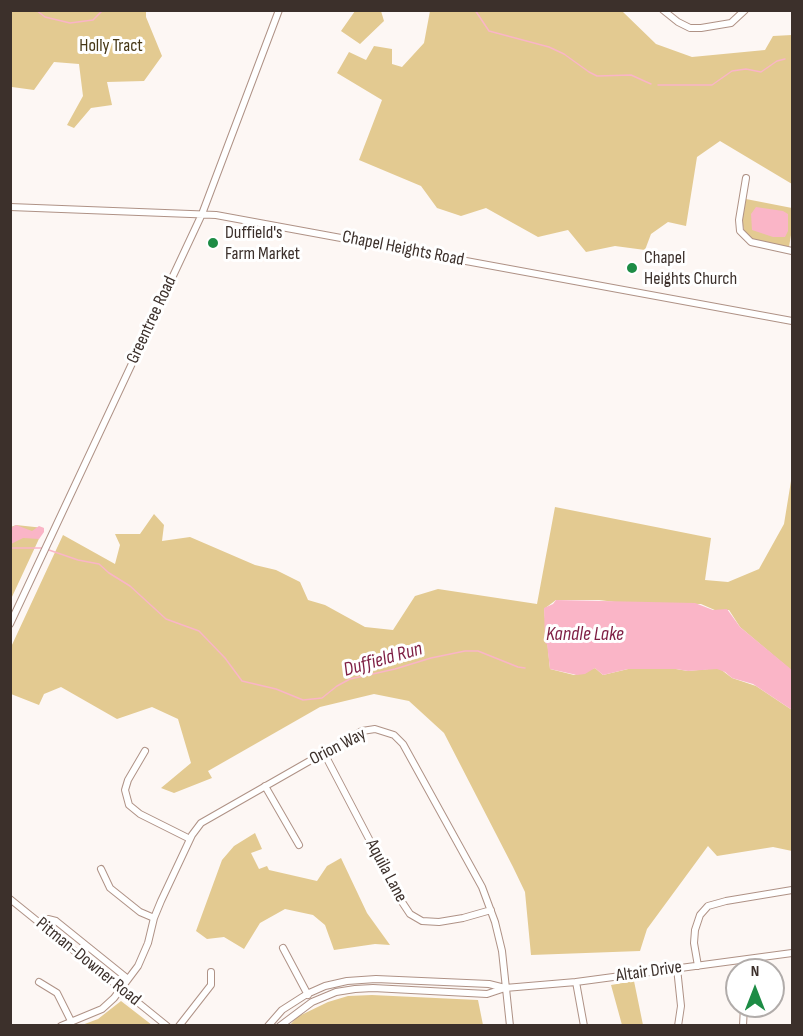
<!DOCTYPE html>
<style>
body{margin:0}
#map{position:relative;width:803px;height:1036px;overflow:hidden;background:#fdf7f4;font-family:"Sofia Sans Condensed",sans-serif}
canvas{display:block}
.frame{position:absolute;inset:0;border:12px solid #3c302b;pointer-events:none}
.north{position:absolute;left:725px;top:958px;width:60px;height:60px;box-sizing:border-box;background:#fff;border:2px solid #b1acaa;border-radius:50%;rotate:0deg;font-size:16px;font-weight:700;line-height:24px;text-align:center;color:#3c302b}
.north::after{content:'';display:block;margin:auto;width:21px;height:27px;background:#1d8c45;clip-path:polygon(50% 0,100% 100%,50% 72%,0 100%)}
</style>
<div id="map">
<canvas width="803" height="1036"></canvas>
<div class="frame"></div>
<div class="north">N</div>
</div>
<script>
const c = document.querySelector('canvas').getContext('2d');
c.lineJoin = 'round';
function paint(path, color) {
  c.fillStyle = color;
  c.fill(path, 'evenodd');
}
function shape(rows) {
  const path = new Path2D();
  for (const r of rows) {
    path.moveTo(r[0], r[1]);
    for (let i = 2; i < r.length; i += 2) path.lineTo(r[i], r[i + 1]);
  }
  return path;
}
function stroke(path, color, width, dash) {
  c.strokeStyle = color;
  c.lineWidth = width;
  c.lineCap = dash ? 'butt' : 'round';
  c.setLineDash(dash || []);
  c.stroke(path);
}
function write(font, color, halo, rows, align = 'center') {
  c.font = font + ' "Sofia Sans Condensed",sans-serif';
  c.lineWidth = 6;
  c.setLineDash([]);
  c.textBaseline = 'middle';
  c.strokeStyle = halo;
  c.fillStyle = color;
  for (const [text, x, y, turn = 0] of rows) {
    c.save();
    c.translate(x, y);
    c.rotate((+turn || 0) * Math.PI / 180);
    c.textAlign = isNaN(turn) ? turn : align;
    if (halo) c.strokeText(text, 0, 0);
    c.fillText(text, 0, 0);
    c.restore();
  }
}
const green = shape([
 [11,10,146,11,146,17,162,56,144,81,107,82,112,105,91,108,74,128,67,125,83,96,79,64,54,62,34,90,12,87,10,81],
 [355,11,381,11,384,21,360,44,341,31],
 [430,11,622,11,656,44,692,57,765,50,773,36,792,35,792,184,720,141,697,157,686,226,668,222,651,234,645,250,615,246,586,252,568,230,538,237,486,208,461,216,437,208,421,186,359,160,382,100,337,73,349,52,366,60,374,46,392,49,392,64,402,67,424,43],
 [746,199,792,208,792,229,789,247,752,240,745,234,742,222],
 [792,480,792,671,740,627,729,610,717,611,701,604,623,603,599,600,556,600,544,609,550,669,574,675,595,668,603,675,628,669,676,669,688,671,719,668,732,678,756,686,792,710,792,851,773,847,717,856,708,846,647,929,640,951,531,955,525,892,513,867,444,733,409,701,374,694,320,707,208,771,212,778,174,793,161,788,191,763,178,719,152,707,117,719,61,687,44,694,39,705,11,694,11,647,63,535,115,564,120,545,115,534,140,534,154,514,164,525,162,541,190,537,255,565,276,570,300,582,308,600,325,605,365,627,393,630,415,596,438,589,537,604,555,507,711,538,705,580,728,582,759,569,784,524,791,481],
 [16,525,44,528,11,599,11,527],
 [255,833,262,849,251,853,259,869,267,866,269,870,317,881,327,866,341,858,367,913,390,945,375,944,334,950,325,925,313,915,285,909,260,923,244,949,224,937,207,939,196,931,222,860,234,846],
 [634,981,643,1025,622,1025,611,985],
 [372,995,478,1000,483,1025,290,1025,297,1017,328,1002,348,996],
 [121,1001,152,1025,82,1025,98,1019]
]);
const water = shape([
 [756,207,783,211,788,214,788,231,785,237,773,237,752,230,751,214],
 [16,525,32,531,39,526,44,528,44,532,39,539,23,538,11,544,11,528],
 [556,600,695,603,713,610,727,609,740,627,792,670,792,710,753,684,732,678,725,672,717,669,688,671,676,669,628,669,603,675,595,668,585,674,577,675,550,669,547,644,545,643,544,608,553,604]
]);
const stream = shape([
 [36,10,45,17,70,23,93,20,103,10],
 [475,10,489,31,549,47,564,54,589,72,597,76,631,75,651,84],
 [658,85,712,85,732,71,746,69,761,72,777,61,785,59],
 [10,548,42,548],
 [46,549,78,560,99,564,109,573,130,586,166,619,199,631,225,658,242,681,276,689,303,700,322,698,337,686,350,679,395,669,431,658,465,651,478,651,518,667,525,668]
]);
const minor = shape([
 [663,10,678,22,690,28,701,28,731,23,745,10],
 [746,178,739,220,740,231,751,242,792,251],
 [10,207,216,215,792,321],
 [10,624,202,214,279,10],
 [145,751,128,780,125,790,129,805,140,814,190,839],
 [324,753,402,902,410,914,422,921,439,922,463,918,491,910],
 [265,786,299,845],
 [101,869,110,888,140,912,154,918],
 [10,899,167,1026],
 [41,924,48,919,56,921,128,979],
 [283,948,308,995],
 [698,966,694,943,695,930,700,915,708,906,726,901,792,890],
 [677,968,681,1006,678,1026],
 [39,982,57,993,71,1021],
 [576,982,584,1026],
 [61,1026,102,1009,114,998,138,966,148,943,154,918,161,901,192,835,201,823,362,731,375,729,394,735,403,744,482,887,495,922,502,951,510,1026],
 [179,1026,211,985,211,972],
 [268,1026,282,1010,307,994,325,986,347,981,376,979,489,984,505,988],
 [280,1026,312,1002,336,992,355,989,373,988,487,994,505,988,576,982,792,953],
 [743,1026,744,1006]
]);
const markers = [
 [213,243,6,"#1d8c45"],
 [632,268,6,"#1d8c45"]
];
const parkNames = [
 ["Holly Tract",111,46]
];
const poiNames = [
 ["Duffield's",225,233],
 ["Farm Market",225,254],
 ["Chapel",644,258],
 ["Heights Church",644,279]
];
const streetNames = [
 ["Chapel Heights Road",403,249,11],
 ["Greentree Road",152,320,-65],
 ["Orion Way",338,747,-27],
 ["Aquila Lane",386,871,62],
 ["Pitman-Downer Road",88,962,39],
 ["Altair Drive",649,972,-8]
];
const waterNames = [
 ["Kandle Lake",585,635],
 ["Duffield Run",383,660,-16]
];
paint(green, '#e3ca91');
paint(water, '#fab5c7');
stroke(stream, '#fab5c7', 1.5);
stroke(minor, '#af9286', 8);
stroke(minor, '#fff', 6);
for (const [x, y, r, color] of markers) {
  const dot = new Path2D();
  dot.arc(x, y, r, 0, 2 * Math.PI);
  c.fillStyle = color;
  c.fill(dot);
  stroke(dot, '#fff', 2);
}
write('18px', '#463716', '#fff', parkNames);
write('18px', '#3c302b', '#fff', poiNames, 'left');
write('18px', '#3c302b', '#fff', streetNames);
write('italic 20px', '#7e1e43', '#fff', waterNames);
</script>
